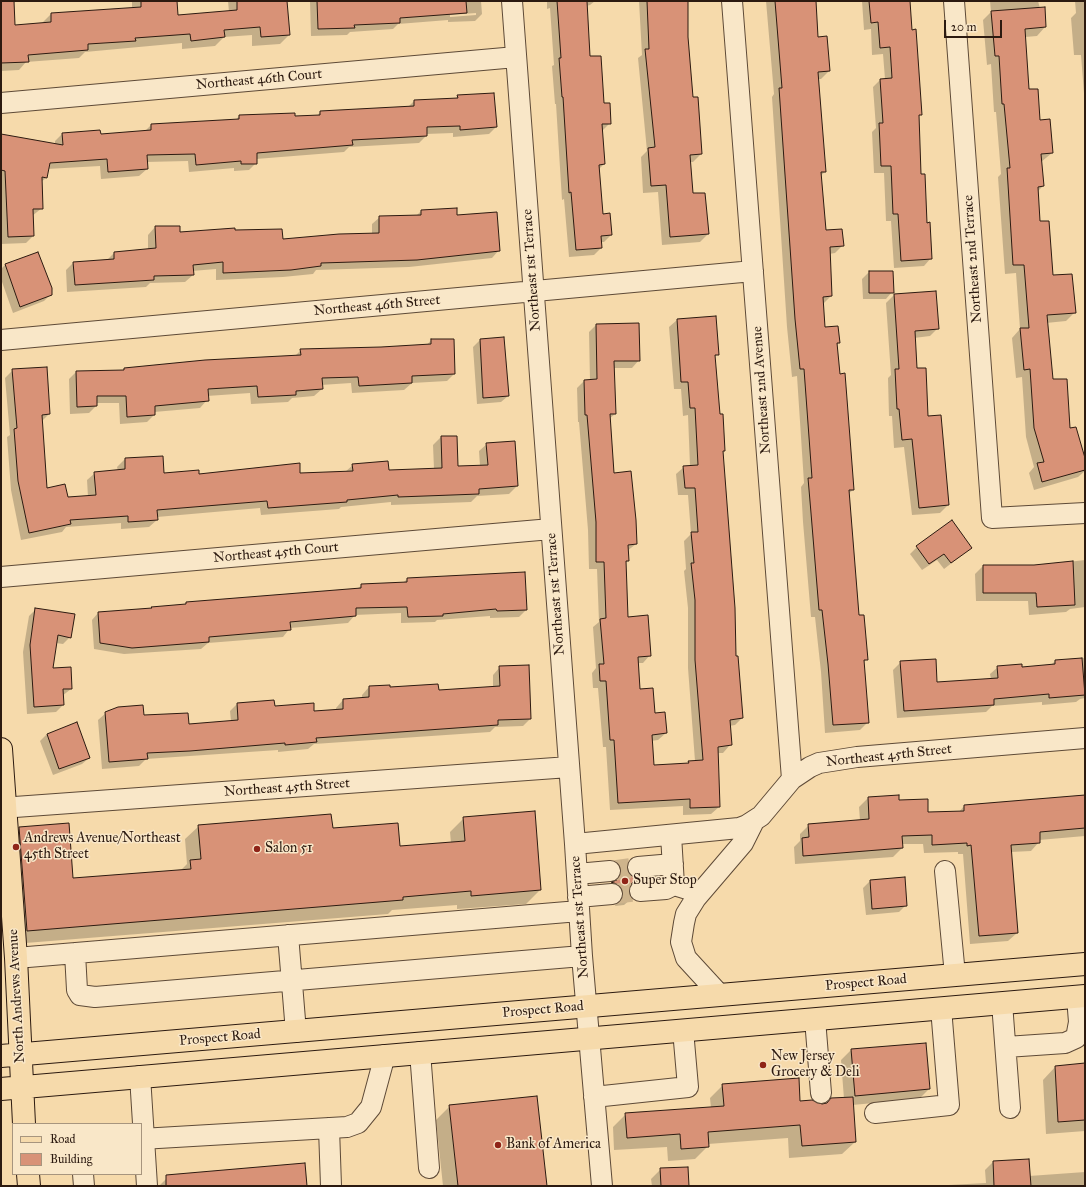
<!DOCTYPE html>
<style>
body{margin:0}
#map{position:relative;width:1086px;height:1187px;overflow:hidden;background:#f6daab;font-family:"IM FELL Great Primer",serif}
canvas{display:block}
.frame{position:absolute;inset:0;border:2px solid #2c1a10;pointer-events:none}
.legend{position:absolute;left:12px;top:1123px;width:130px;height:52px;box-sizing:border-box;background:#f9e7c8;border:1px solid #a7957e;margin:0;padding:5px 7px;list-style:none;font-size:12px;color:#2c1a10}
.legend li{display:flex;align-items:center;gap:8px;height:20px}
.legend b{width:20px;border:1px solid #a7957e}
.scale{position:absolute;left:944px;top:20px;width:58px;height:18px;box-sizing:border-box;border:2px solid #2c1a10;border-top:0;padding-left:5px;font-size:12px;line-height:14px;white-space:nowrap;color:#2c1a10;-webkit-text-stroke:3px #f9e7c8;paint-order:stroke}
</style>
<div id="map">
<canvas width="1086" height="1187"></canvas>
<div class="frame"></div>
<ul class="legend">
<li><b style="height:5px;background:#f6daab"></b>Road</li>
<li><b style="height:11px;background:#d89277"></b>Building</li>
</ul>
<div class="scale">20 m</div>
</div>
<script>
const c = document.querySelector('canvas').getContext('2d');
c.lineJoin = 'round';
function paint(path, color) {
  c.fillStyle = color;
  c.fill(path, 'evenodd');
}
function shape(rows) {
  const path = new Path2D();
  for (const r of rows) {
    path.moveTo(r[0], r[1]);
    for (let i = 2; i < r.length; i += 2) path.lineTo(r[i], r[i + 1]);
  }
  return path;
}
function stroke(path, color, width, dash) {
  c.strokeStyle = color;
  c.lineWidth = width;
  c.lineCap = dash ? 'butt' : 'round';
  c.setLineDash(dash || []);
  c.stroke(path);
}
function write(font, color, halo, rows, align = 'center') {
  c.font = font + ' "IM FELL Great Primer",serif';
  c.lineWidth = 3;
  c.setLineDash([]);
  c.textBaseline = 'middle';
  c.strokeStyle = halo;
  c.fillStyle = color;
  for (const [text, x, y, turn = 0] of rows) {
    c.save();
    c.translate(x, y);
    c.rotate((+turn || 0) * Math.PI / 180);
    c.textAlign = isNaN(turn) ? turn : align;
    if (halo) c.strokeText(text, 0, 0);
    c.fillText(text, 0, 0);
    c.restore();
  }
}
const shadow = shape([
 [1,1,16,1,14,3,14,27,42,23,51,14,132,9,132,1,176,1,177,16,229,12,228,1,286,1,289,35,280,44,252,46,252,35,224,37,215,46,182,49,182,43,85,52,79,58,26,62,19,70,1,71],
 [310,1,481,1,482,14,475,21,448,22,448,20,398,24,393,29,350,32,347,35,311,36],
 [476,13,476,15,450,17,450,15],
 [547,1,595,1,590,5,586,6,589,57,610,123,602,131,604,164,598,170,602,215,611,235,604,242,601,242,601,248,594,255,569,257,564,199,562,200,556,104,555,104,552,66,554,65,550,8,547,9],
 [639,1,687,1,687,37,692,98,701,154,693,162,690,162,692,195,708,234,700,242,662,245,658,192,643,193,641,157,647,151,638,58,642,55],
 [766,1,815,1,817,38,829,71,821,79,817,79,825,172,820,176,825,231,843,245,835,253,829,254,831,296,823,304,824,328,839,343,836,345,853,490,848,494,858,616,867,659,863,663,868,722,860,730,825,733,821,672,815,617,811,617,803,522,801,487,804,483,797,376,792,377,787,327,772,97,774,94],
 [862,1,909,1,911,31,921,114,918,117,920,175,931,258,924,266,894,268,891,221,886,221,884,173,874,173,872,132,876,128,873,87,880,80,885,79,883,54,872,55,871,29,864,30],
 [990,1,1038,1,1045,27,1037,36,1025,37,1028,91,1052,153,1041,162,1043,186,1037,192,1040,222,1052,276,1075,312,1066,321,1046,323,1052,381,1069,430,1085,462,1085,471,1078,477,1034,490,1029,473,1034,467,1026,437,1022,377,1016,378,1012,338,1020,329,1016,273,1005,274,998,177,1001,174,996,112,994,112,991,64,987,65,983,20,991,12],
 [1075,1,1085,1,1085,106,1081,55,1074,55,1071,18,1076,13],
 [458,96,496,127,489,134,453,137,453,133,426,134,426,136,419,143,349,147,344,152,256,159,256,163,249,170,234,171,234,168,189,172,188,161,146,162,147,169,139,176,101,179,100,166,47,169,46,178,41,182,42,208,32,216,33,236,26,243,1,244,1,136,55,145,55,141,62,134,100,135,145,131,151,125,235,121,239,116,317,116,320,112,407,108,414,101,455,99],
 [421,211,457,216,499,250,492,258,409,267,316,270,313,274,283,277,216,280,216,269,192,271,193,275,185,282,150,283,146,287,67,292,66,270,73,263,107,260,114,253,148,250,148,235,155,227,179,233,234,231,282,240,372,234,372,224,380,217,416,216],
 [37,253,51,294,44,301,13,313,1,279,1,269,5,265],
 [869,272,892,292,886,299,863,299,862,279],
 [894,295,938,328,930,336,914,338,916,369,948,505,940,513,912,515,904,447,894,448,892,416,889,416,888,378,891,375,886,303],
 [715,317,718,354,714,357,719,415,724,450,722,452,735,657,742,718,735,725,729,726,730,745,723,753,717,753,719,807,711,814,683,815,683,806,610,810,606,747,603,747,598,688,593,688,592,673,596,668,593,627,599,622,597,569,589,569,588,530,579,422,578,422,577,388,584,381,590,381,589,332,596,325,639,360,632,368,613,368,615,414,609,419,613,474,636,544,627,551,628,561,625,563,627,618,650,655,643,663,638,663,639,690,666,733,658,740,651,741,653,767,686,765,689,762,695,761,688,668,688,608,684,571,686,569,684,541,691,534,688,495,678,495,676,474,684,467,690,466,688,415,683,416,681,389,674,389,669,327,677,320],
 [503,338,508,396,501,402,477,404,473,347,480,340],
 [431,340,453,340,454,374,447,381,412,383,404,390,352,393,351,383,321,385,322,389,314,396,292,398,288,402,251,404,250,393,207,396,207,400,200,408,154,412,154,415,147,422,120,424,119,403,96,403,96,406,89,413,70,414,69,379,76,372,122,371,124,369,295,356,301,350,381,348,427,345],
 [46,368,49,414,41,422,46,489,67,498,88,497,87,480,95,473,118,471,117,467,125,459,163,474,198,476,345,472,353,465,388,471,434,469,433,445,441,437,456,437,457,467,480,466,479,451,487,444,517,486,509,494,477,496,471,502,391,505,391,502,341,507,339,509,261,515,260,508,157,517,157,520,149,527,121,529,121,523,66,527,62,532,21,540,11,490,7,437,10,435,5,378,13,370],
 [917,547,971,548,944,569,937,560,922,570,910,554],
 [1085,560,1085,607,1070,609,1066,612,1029,615,1028,601,976,601,975,574,983,566,1034,566],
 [407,579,526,610,519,617,490,618,490,616,437,620,435,622,401,623,401,613,355,615,348,623,290,628,283,637,208,643,201,649,124,654,94,649,92,620,98,613,150,609,152,608,184,605,186,603,357,589,362,585,403,583],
 [36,609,70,637,63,644,56,643,52,669,71,689,62,696,63,705,56,712,27,714,23,652,29,616],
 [1085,658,1085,698,1080,699,1076,702,1042,705,1042,702,992,706,986,712,897,718,893,670,901,662,937,683,991,679,990,674,998,667,1021,668,1051,665,1055,661],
 [500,667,530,719,523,726,495,727,490,732,314,744,308,749,278,752,278,750,146,759,139,766,102,769,98,720,106,713,143,716,188,725,231,721,230,711,237,704,313,712,336,710,336,708,343,700,362,699,362,695,369,687,438,691,493,688,493,675],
 [77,724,89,758,82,764,53,775,40,741,47,734],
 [1085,796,1085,836,1039,840,1039,842,1031,851,1011,852,1017,933,1008,941,970,944,963,854,958,854,958,852,924,853,923,844,902,844,902,848,893,857,795,864,794,847,800,841,800,834,809,825,860,821,859,807,868,798,899,801,927,813,959,812,964,806],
 [464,818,540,890,526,904,457,909,457,905,392,910,388,914,13,944,6,842,20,828,72,880,180,871,187,864,185,839,199,826,332,829,399,847,451,843,450,832],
 [619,865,628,874,637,879,628,887,628,892,631,899,624,905,615,906,617,901,605,889,614,882,615,877,613,872],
 [870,881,906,905,899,912,866,915,863,888],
 [925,1044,929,1089,919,1099,852,1105,855,1142,842,1154,789,1158,788,1138,708,1144,708,1146,695,1159,668,1161,667,1147,614,1150,613,1127,626,1114,711,1108,710,1098,723,1085,821,1106,844,1099,841,1060,851,1050],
 [1085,1064,1085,1131,1046,1134,1043,1080,1056,1066],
 [450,1106,546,1186,443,1186,436,1120],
 [993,1162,1029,1176,1085,1172,1085,1186,930,1186,986,1183,985,1170],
 [661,1169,688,1186,652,1186,651,1179],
 [170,1175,306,1186,159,1186]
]);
const building = shape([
 [1,1,14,1,15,25,51,22,51,13,141,7,141,1,177,1,178,15,237,10,237,1,287,1,290,35,261,37,260,27,224,30,225,37,191,41,190,34,135,38,136,41,88,44,88,50,28,55,29,62,1,63,1,1],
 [317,1,466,1,467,13,400,18,400,23,354,25,355,28,318,29,317,1],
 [557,1,587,1,590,56,601,56,604,103,610,103,611,124,602,124,605,164,599,165,603,214,610,213,612,235,601,236,602,248,576,250,571,192,569,193,563,97,562,97,559,58,561,58,557,1],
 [647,1,688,1,688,37,693,97,698,97,702,154,690,155,693,193,705,193,709,234,670,237,666,185,651,186,648,148,655,147,645,49,649,49,647,1],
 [775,1,816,1,818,37,827,36,830,71,818,72,826,172,821,172,826,230,842,229,844,246,830,247,832,296,823,297,825,327,838,326,840,343,837,343,840,374,845,373,854,490,849,490,859,615,864,615,868,660,864,660,869,723,833,725,828,664,822,610,819,610,811,513,808,478,812,478,804,369,800,369,795,319,779,88,782,88,775,1],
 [869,1,910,1,912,30,916,29,922,115,919,115,921,174,925,174,927,223,930,222,932,259,901,261,898,214,893,214,891,166,881,166,879,123,883,123,880,79,892,78,890,47,880,48,878,22,871,23,869,1],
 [1045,7,1046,27,1025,29,1029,89,1038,89,1040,120,1050,119,1053,153,1041,154,1044,186,1038,187,1040,221,1049,221,1053,275,1072,274,1076,313,1047,315,1053,379,1067,379,1070,428,1076,427,1085,458,1085,470,1042,482,1037,463,1044,462,1034,428,1030,369,1024,370,1020,328,1029,328,1024,265,1013,265,1007,168,1010,168,1004,104,1002,104,999,56,995,56,991,11,1045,7],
 [494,93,497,127,460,130,460,126,427,127,427,136,352,140,353,145,257,153,257,164,241,164,241,161,196,165,195,154,147,155,148,169,108,172,107,159,50,163,47,178,42,177,43,209,33,209,34,236,8,237,5,171,1,170,1,134,63,145,62,133,100,130,101,134,151,130,151,124,239,119,239,115,295,113,295,116,320,115,320,111,414,106,414,100,458,98,457,95,494,93],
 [457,208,457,215,497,212,500,251,417,260,321,263,321,266,291,270,223,273,223,262,193,265,194,275,154,276,154,280,75,285,73,262,114,259,114,252,156,248,155,226,180,226,180,232,235,228,235,230,282,229,283,239,339,234,379,233,379,216,421,215,421,210,457,208],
 [38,252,52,288,52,295,20,307,5,264,38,252],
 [869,271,893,271,894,293,869,293,869,271],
 [936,291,939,329,915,331,917,368,926,368,928,416,941,415,949,505,919,508,912,439,902,440,899,409,897,409,895,369,899,369,894,294,936,291],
 [716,316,719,355,715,355,720,414,723,414,725,451,723,451,735,608,736,656,738,656,743,718,730,720,732,745,718,747,720,807,690,808,690,799,618,803,614,740,610,740,606,681,600,681,599,664,604,664,600,619,606,618,604,562,596,562,596,522,587,415,585,415,584,380,597,379,596,324,639,323,640,361,614,361,616,414,610,414,614,473,631,471,636,520,637,544,628,545,629,561,626,561,628,617,648,615,651,656,638,657,640,689,653,688,655,713,665,712,667,733,652,735,654,765,689,763,688,761,703,760,695,660,695,600,691,563,694,563,691,532,698,532,695,488,685,488,683,466,698,465,695,408,690,408,688,382,681,382,677,319,716,316],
 [504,337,509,396,483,398,480,339,504,337],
 [431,339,454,339,455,374,412,376,412,383,359,386,358,377,322,378,323,389,296,391,296,395,258,397,257,386,208,389,209,401,155,406,155,415,127,417,126,396,97,396,97,406,77,407,76,371,124,370,124,368,205,360,301,355,300,349,381,347,431,344,431,339],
 [47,367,50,414,42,415,47,488,65,484,68,497,96,495,94,472,125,469,125,458,163,456,164,473,199,470,199,474,300,463,300,473,353,471,352,464,388,461,389,470,442,468,441,436,457,436,458,466,488,465,486,443,515,441,518,486,479,489,479,494,398,497,398,495,347,500,347,502,268,508,267,501,157,510,158,520,128,522,128,516,70,520,71,524,29,533,18,481,14,429,17,428,12,369,47,367],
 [952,520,972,548,951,563,944,554,929,564,916,546,952,520],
 [1073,561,1075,605,1037,607,1036,593,983,593,983,565,1034,565,1073,561],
 [525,572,527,610,497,611,496,609,443,614,443,616,408,617,407,607,356,608,356,616,290,622,291,630,209,637,209,642,132,648,100,643,98,612,152,608,151,607,186,604,186,602,361,588,361,584,407,582,407,578,525,572],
 [35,608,75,614,71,638,58,635,53,668,71,667,72,689,63,689,64,705,34,707,30,645,35,608],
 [1082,658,1085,695,1049,698,1049,694,994,699,994,705,904,711,900,661,936,659,937,682,998,678,997,666,1022,664,1022,667,1055,664,1055,660,1082,658],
 [529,665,531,719,498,720,498,725,316,738,317,742,285,745,285,743,190,751,147,753,148,759,109,762,105,712,118,707,143,705,144,715,188,713,189,724,238,720,237,703,274,700,275,706,314,703,314,711,343,709,343,699,369,697,369,686,390,685,390,687,438,684,439,690,500,686,499,666,529,665],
 [77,722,90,758,59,769,47,734,77,722],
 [899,795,899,800,928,799,928,812,964,811,964,805,1085,795,1085,828,1040,832,1040,843,1011,845,1018,933,979,936,971,845,967,846,967,843,932,845,932,835,902,836,903,848,803,856,802,838,809,837,808,824,869,819,868,797,899,795],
 [535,811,541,890,471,896,471,891,403,897,403,900,27,931,19,827,69,823,73,878,191,869,190,860,201,859,198,825,331,814,333,828,398,823,400,846,465,841,463,817,535,811],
 [627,863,627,868,629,874,639,880,633,882,630,886,629,892,632,899,621,900,623,893,622,888,617,884,611,882,617,880,621,875,621,870,619,864,627,863],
 [905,877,907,906,872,909,870,880,905,877],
 [926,1043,930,1089,855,1096,851,1049,926,1043],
 [1085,1063,1085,1120,1058,1122,1055,1066,1085,1063],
 [799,1078,800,1101,812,1100,822,1104,827,1103,831,1098,853,1097,856,1142,802,1146,800,1125,708,1132,709,1147,681,1149,680,1134,627,1138,625,1113,724,1106,722,1084,799,1078],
 [537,1096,547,1186,458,1186,449,1105,537,1096],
 [1029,1159,1031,1186,994,1186,993,1161,1029,1159],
 [305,1163,307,1186,166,1186,166,1175,305,1163],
 [688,1167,689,1186,661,1186,660,1168,688,1167]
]);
const minorTunnel = shape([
 [610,871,638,867],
 [612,894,640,891]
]);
const minor = shape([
 [512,1,575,844,582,956,602,1186],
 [732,1,792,779],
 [954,1,992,518,1085,513],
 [1,103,516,57],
 [1,340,753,271],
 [1,577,551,529],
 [1,808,569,767],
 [671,835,674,885,700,893],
 [575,844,739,828,747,825,761,816,792,779,810,767,819,763,857,757,1085,738],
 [638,867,673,864],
 [945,871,955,975],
 [577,874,610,871],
 [640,891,666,889,674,885],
 [578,897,612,894],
 [288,935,296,1032],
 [75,953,77,990,80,995,95,997,582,956],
 [16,958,579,911],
 [720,995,686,958,681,942,684,923,686,914,696,898,743,843,754,821],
 [1002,1003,1010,1108],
 [815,1019,821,1093],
 [1006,1047,1065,1043,1076,1038,1079,1022,1077,997],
 [420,1052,429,1168],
 [140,1076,147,1186],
 [594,1097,688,1087,683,1030],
 [875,1113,949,1105,941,1008],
 [329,1128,331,1186],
 [141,1139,347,1127,358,1123,371,1107,385,1055],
 [83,1174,84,1186]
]);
const major = shape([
 [1,749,16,958,24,1124],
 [1,1056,1085,964],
 [1,1089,1085,996],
 [28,1174,29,1186]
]);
const markers = [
 [16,847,4,"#8f2418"],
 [257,849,4,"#8f2418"],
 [625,881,4,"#8f2418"],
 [763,1065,4,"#8f2418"],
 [498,1145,4,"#8f2418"]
];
const streetNames = [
 ["Northeast 46th Court",259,80,-5],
 ["Northeast 2nd Terrace",973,259,-94],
 ["Northeast 1st Terrace",532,270,-94],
 ["Northeast 46th Street",377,306,-5],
 ["Northeast 2nd Avenue",762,390,-94],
 ["Northeast 45th Court",276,553,-5],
 ["Northeast 1st Terrace",556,594,-94],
 ["Northeast 45th Street",889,756,-6],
 ["Northeast 45th Street",287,788,-4],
 ["Northeast 1st Terrace",580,917,-94],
 ["Prospect Road",866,983,-5],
 ["North Andrews Avenue",17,996,-93],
 ["Prospect Road",543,1010,-5],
 ["Prospect Road",220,1038,-5]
];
const poiNames = [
 ["Andrews Avenue/Northeast",24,839],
 ["45th Street",24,855],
 ["Salon 51",265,849],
 ["Super Stop",633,881],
 ["New Jersey",771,1057],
 ["Grocery & Deli",771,1073],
 ["Bank of America",506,1145]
];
paint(shadow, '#0003');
paint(building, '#d89277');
stroke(building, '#2c1a10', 1);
stroke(minorTunnel, '#ceb48c', 20, [20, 10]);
stroke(minor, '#5e4a37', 22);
stroke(major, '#2c1a10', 24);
stroke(minor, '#f9e7c8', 20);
stroke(major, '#f6daab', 22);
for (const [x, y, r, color] of markers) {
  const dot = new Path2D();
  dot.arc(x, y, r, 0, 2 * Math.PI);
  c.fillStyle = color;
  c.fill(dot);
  stroke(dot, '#f9e7c8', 1.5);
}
write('14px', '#2c1a10', '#f9e7c8', streetNames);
write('14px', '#2c1a10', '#f9e7c8', poiNames, 'left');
</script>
